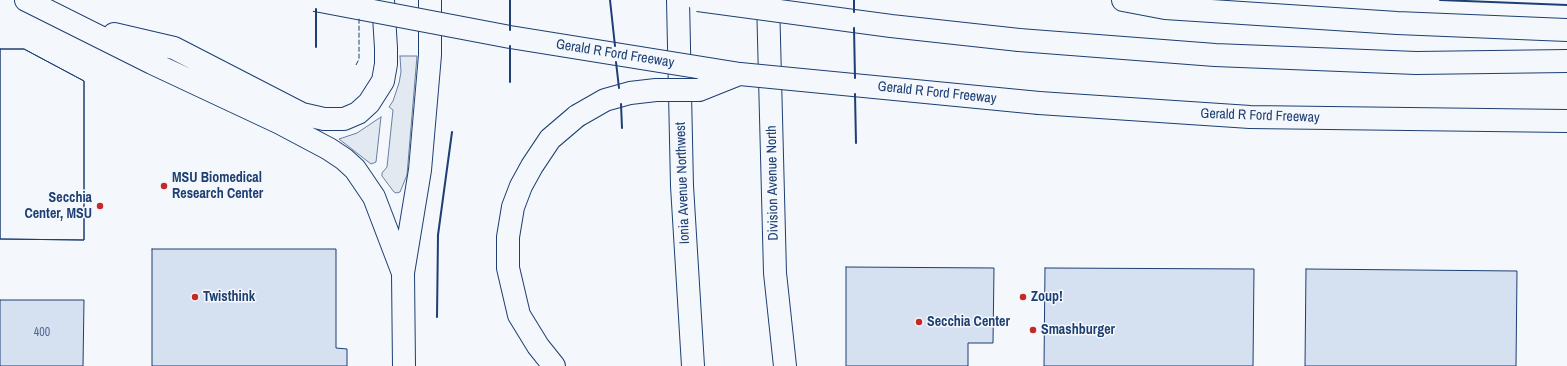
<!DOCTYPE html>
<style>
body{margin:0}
canvas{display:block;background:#f4f7fb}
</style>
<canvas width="1567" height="366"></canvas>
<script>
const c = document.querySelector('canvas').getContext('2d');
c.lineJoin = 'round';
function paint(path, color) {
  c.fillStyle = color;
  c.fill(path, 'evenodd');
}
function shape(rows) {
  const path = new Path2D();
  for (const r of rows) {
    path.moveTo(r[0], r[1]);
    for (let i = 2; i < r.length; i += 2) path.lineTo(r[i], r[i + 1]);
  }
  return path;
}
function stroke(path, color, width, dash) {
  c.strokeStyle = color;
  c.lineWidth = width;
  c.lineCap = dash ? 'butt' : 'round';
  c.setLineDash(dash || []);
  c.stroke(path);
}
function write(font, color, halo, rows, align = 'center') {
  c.font = font + ' "Archivo Narrow",sans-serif';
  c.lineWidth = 3;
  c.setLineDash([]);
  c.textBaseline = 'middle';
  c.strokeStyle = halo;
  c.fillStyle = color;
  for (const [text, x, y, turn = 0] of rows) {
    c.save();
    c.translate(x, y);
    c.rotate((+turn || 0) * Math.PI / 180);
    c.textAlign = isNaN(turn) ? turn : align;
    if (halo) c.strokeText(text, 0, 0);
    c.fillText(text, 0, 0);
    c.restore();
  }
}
const green = shape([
 [400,56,417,56,407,175,400,192,396,193,394,192,382,176,382,173,387,167,393,110,389,107,393,101,399,83,401,72,400,56],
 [381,117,376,162,371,164,339,139,357,133,381,117]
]);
const building = shape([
 [0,49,24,49,84,81,84,240,0,239,0,49],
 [0,49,24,49,84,81,84,240,0,239,0,49],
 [152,249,336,249,336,348,347,349,347,366,152,366,152,249],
 [846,267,994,268,993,343,968,343,968,366,846,366,846,267],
 [1045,268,1254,269,1253,366,1044,366,1045,268],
 [1306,269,1517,271,1516,366,1305,366,1306,269],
 [0,300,84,300,83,366,0,366,0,300]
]);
const secondary = shape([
 [678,0,682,186,693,366],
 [403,273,404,366]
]);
const primary = shape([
 [768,0,775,273,785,366]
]);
const highway = shape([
 [26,0,152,63,280,123,329,149,344,159,355,169,374,197,403,273],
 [1123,0,1165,8,1397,23,1567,30],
 [114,34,174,48,302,114,324,119,344,119,358,113,369,103,383,81,386,64,386,48,383,0],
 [1019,40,1215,55,1416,63,1567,61],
 [1039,103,1250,117,1567,121],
 [403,273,420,170,430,55,430,0],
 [554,366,538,346,519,315,508,268,508,237,513,207,521,186,532,166,550,139,577,116]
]);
const highwayBridge = shape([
 [315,0,510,37,740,74,1039,103],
 [698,0,891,26,1019,40],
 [577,116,605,100,630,93,656,90,699,90,739,74]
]);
const fence = shape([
 [356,65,359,59,359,18]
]);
const wall = shape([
 [510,0,510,30],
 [610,0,615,46],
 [854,0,854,12],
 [1440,0,1567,5],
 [316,9,316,47],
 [854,28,855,78],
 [510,46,510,82],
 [616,62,619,88],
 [855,94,856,143],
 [621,104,622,128],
 [437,317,438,235,452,132]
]);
const markers = [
 [164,186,4,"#c62828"],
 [100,206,4,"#c62828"],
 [195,297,4,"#c62828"],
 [1023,297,4,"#c62828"],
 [919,322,4,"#c62828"],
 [1033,330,4,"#c62828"]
];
const numberNames = [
 ["400",42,333]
];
const streetNames = [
 ["Gerald R Ford Freeway",615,54,9],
 ["Gerald R Ford Freeway",937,93,6],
 ["Gerald R Ford Freeway",1260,116,2],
 ["Ionia Avenue Northwest",683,183,-92],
 ["Division Avenue North",773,183,-91]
];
const poiNames = [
 ["MSU Biomedical",172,178],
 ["Research Center",172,194],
 ["Secchia",92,198,"right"],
 ["Center, MSU",92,214,"right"],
 ["Twisthink",203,297],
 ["Zoup!",1031,297],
 ["Secchia Center",927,322],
 ["Smashburger",1041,330]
];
paint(green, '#e3e9f0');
stroke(green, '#687fa3', 1);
paint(building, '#d5e0f0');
stroke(building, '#1d3f73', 1);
stroke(secondary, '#1d3f73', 24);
stroke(primary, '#1d3f73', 24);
stroke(highway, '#1d3f73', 24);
stroke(secondary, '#f4f7fb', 22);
stroke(primary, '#f4f7fb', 22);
stroke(highway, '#f4f7fb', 22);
stroke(highwayBridge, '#1d3f73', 24, []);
stroke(highwayBridge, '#f4f7fb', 22);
stroke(fence, '#1d3f73', 1, [5, 2]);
stroke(wall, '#1d3f73', 2);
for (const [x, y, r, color] of markers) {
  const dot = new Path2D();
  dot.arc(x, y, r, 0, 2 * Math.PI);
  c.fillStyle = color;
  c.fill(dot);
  stroke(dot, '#f4f7fb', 1.5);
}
write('12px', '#4b6792', null, numberNames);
write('14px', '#1d3f73', '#f4f7fb', streetNames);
write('bold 14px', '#1d3f73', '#f4f7fb', poiNames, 'left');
</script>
